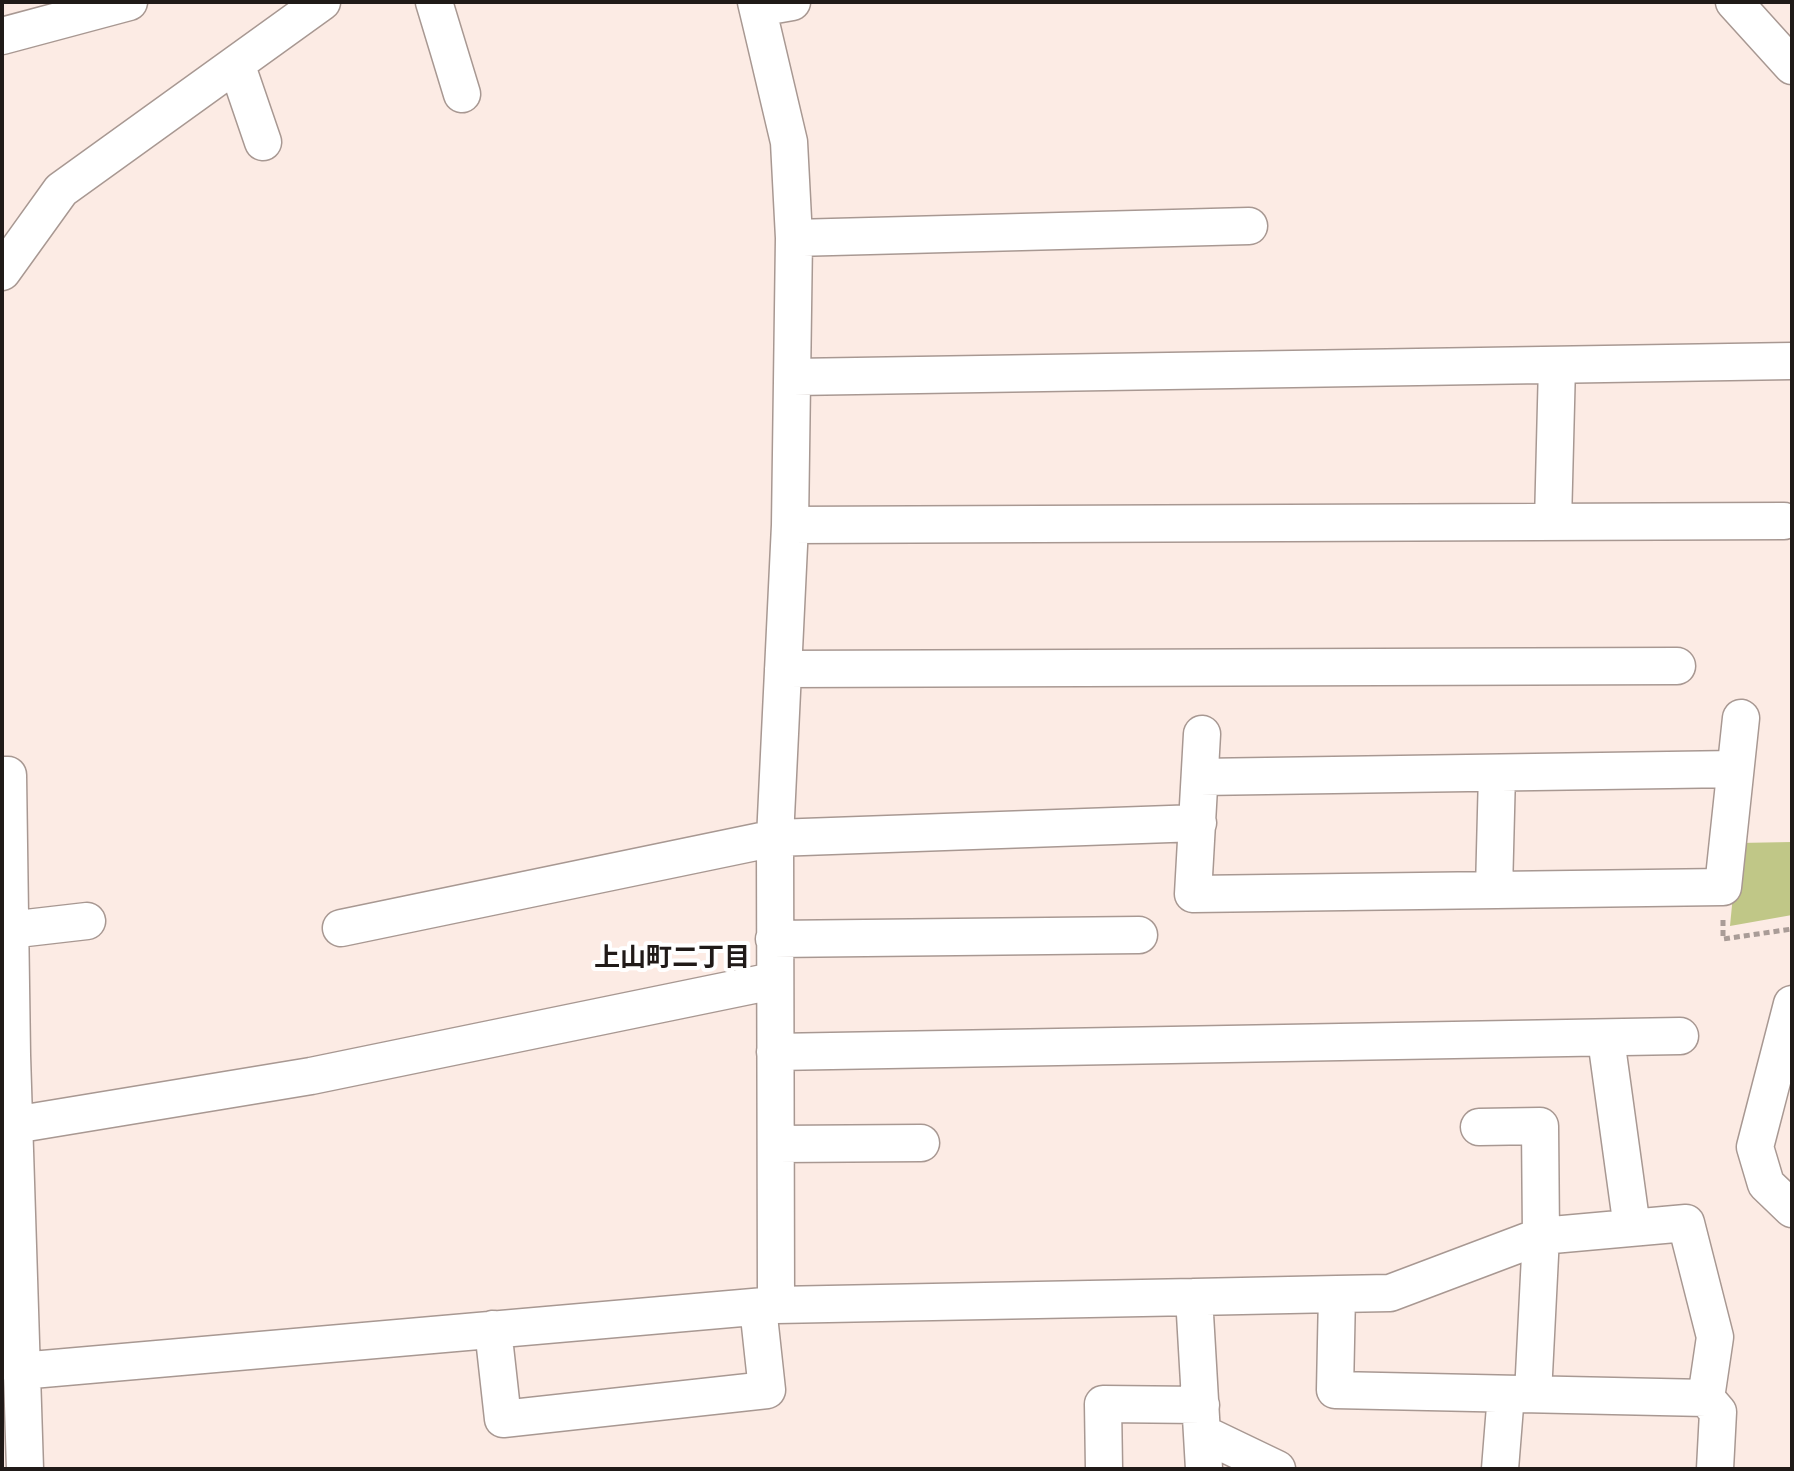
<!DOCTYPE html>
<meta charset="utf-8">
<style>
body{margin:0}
#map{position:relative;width:1794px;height:1471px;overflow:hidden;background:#fcebe4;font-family:Montserrat,sans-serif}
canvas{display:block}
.frame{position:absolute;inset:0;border:4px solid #201a18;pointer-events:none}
</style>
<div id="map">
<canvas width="1794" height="1471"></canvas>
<div class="frame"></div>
</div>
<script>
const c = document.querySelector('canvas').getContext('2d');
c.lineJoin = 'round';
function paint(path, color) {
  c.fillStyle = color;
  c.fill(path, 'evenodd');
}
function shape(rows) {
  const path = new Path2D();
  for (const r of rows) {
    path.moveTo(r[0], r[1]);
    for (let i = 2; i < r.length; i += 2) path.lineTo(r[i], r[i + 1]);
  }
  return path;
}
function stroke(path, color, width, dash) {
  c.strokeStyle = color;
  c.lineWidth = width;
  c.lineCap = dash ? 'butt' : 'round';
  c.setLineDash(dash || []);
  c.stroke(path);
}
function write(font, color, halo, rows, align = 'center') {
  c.font = font + ' Montserrat,"Noto Sans JP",sans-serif';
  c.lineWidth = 8;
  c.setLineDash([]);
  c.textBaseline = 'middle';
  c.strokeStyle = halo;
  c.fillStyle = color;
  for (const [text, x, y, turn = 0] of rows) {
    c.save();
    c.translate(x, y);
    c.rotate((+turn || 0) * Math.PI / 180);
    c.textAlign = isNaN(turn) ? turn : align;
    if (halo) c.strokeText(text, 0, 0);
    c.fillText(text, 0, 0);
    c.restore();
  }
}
const green = shape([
 [1792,842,1792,915,1730,926,1738,843]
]);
const path = shape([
 [1723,920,1723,939,1792,929]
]);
const minor = shape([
 [434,2,462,94],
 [756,2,789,142,794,238,790,525,775,838,776,1305],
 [1734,2,1792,66],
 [758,8,792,2],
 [2,36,129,2],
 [237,66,263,142],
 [794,238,1249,226],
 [2,272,61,190,322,2],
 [794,377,1792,361],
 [1553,522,1557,365],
 [790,525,1784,521],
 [783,669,1677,666],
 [1202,734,1193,894,1723,887,1741,718],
 [2,775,8,775,12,1055,25,1469],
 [1200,777,1735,769],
 [1494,890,1497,773],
 [341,928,775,838,1198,823],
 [9,930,87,921],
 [774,939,1139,935],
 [1792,1004,1755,1147,1766,1184,1792,1209],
 [1606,1039,1632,1228],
 [775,1052,1680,1036],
 [14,1125,311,1076,773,981],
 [1479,1127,1540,1126,1541,1236,1533,1394],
 [778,1144,921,1143],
 [1194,1297,1204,1469],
 [493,1329,503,1419,767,1390,758,1307],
 [20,1371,776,1305,1194,1297,1337,1294,1390,1293,1541,1236,1686,1223,1715,1337,1706,1398,1335,1390,1337,1294],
 [1706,1398,1718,1412,1715,1469],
 [1202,1433,1277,1469],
 [1104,1469,1103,1404,1201,1405],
 [1500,1469,1506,1394]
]);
const neighbourhoodNames = [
 ["上山町二丁目",672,958]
];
paint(green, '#c0c787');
stroke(minor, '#a89892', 39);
stroke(path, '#a99c97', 5, [6, 4]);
stroke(minor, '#fff', 36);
write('bold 26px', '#201a18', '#fff', neighbourhoodNames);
</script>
